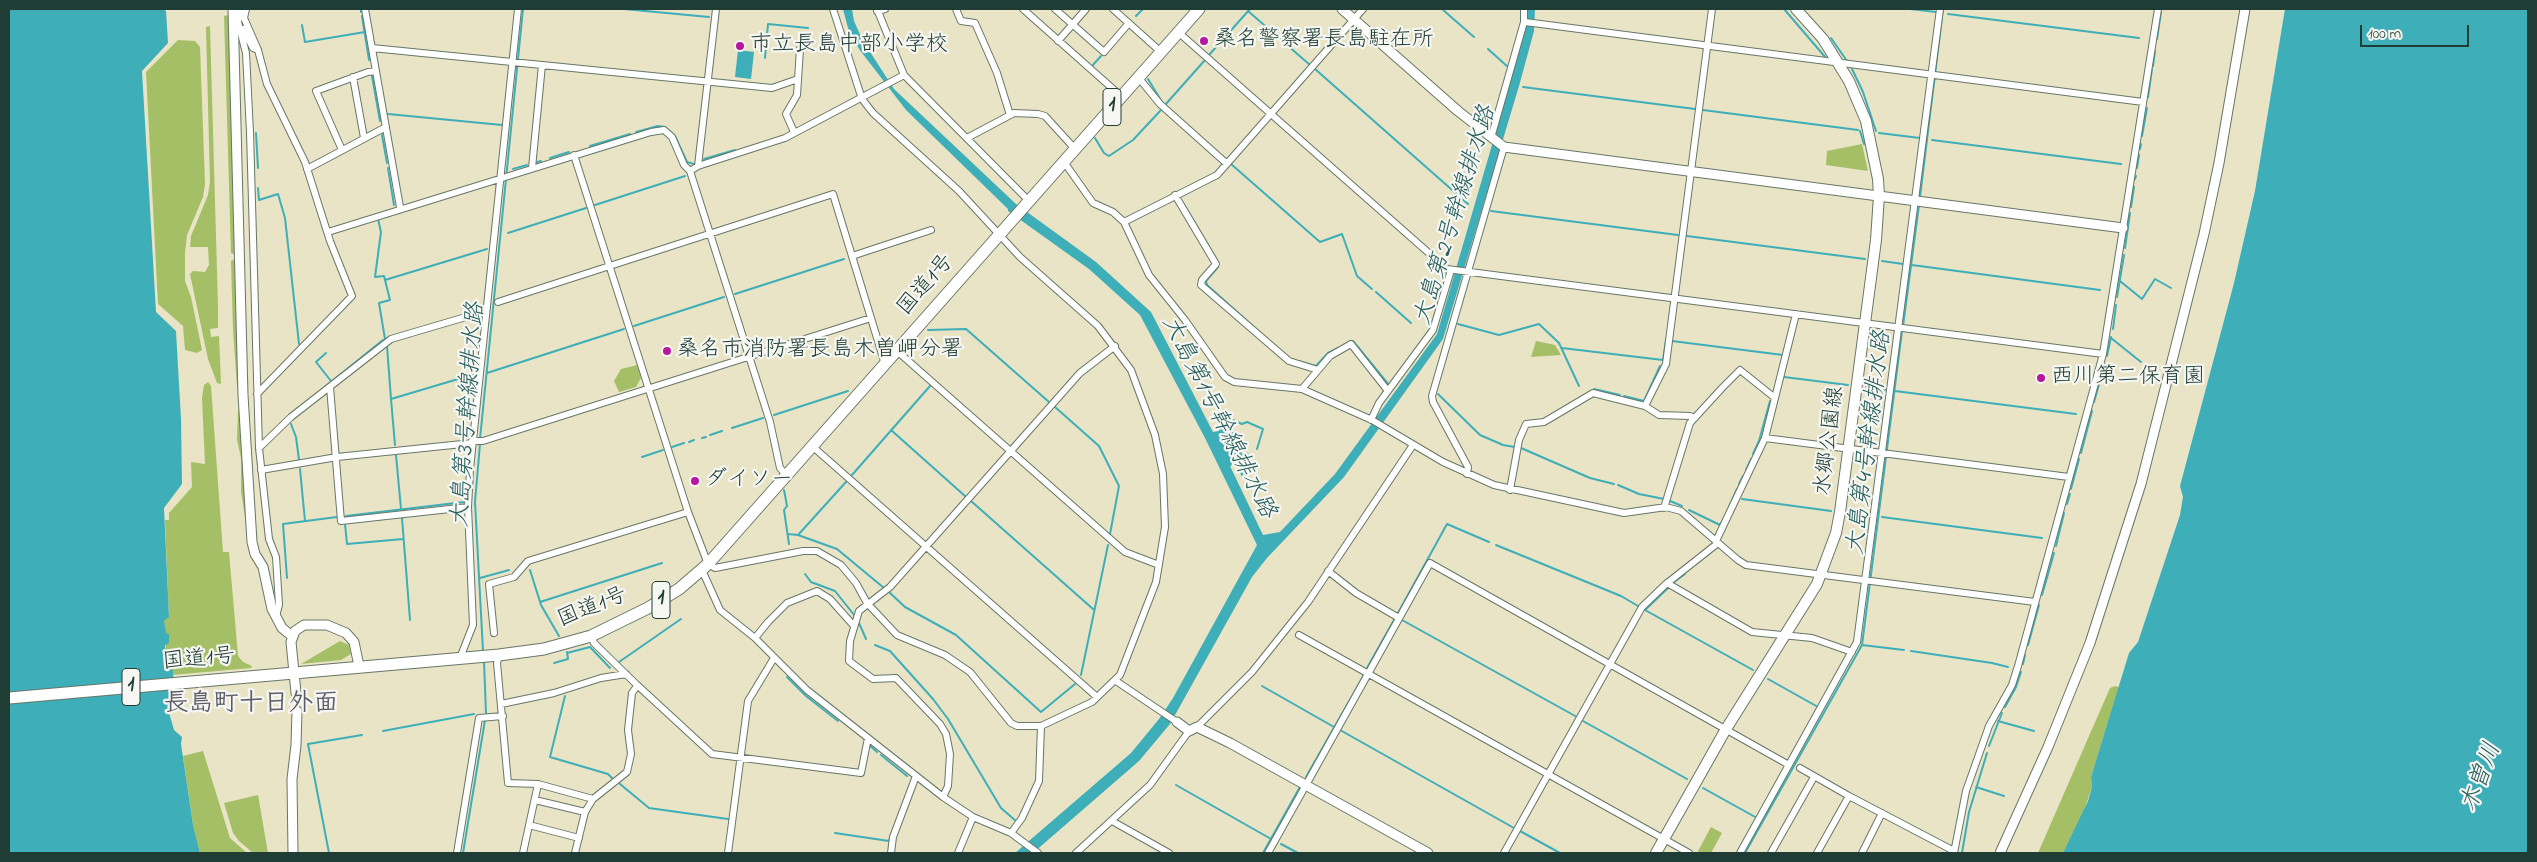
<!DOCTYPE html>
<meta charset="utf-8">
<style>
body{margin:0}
#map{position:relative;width:2537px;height:862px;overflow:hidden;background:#e9e4c5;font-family:"Indie Flower",sans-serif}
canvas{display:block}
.frame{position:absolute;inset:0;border:10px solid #1f3d34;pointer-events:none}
.scale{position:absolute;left:2360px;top:25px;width:109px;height:22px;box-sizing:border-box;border:2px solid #1f3d34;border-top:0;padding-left:6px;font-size:15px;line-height:18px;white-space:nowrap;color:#1f3d34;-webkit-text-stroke:4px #f6f6f2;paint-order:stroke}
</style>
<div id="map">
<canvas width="2537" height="862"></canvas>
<div class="frame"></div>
<div class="scale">100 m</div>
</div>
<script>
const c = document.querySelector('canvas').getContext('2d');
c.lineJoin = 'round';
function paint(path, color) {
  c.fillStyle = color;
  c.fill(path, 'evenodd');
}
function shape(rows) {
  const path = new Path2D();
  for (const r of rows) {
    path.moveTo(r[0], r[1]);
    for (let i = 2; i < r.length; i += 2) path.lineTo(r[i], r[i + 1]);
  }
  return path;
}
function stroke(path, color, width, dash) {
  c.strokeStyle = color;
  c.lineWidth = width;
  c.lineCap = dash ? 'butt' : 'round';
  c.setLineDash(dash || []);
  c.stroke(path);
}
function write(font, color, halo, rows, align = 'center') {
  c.font = font + ' "Indie Flower","Klee One",sans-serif';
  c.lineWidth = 4.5;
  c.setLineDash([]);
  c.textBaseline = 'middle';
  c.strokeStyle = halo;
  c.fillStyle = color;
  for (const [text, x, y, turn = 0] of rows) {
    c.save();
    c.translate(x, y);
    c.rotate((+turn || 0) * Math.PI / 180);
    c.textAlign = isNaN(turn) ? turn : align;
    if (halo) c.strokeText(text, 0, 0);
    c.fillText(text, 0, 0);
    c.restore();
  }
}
const green = shape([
 [228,15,230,17,236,255,231,253,224,16],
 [210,26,218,307,218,328,210,329,211,337,219,336,221,384,217,383,208,359,190,274,193,271,205,272,209,265,208,247,190,247,191,236,208,195,210,182,206,27],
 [178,40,195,41,200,47,205,184,203,197,187,235,185,253,185,281,191,297,202,350,197,353,185,350,183,326,158,304,146,72],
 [1862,144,1868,171,1826,165,1827,151],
 [237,258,240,386,237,386,233,330,231,261],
 [1536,341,1555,345,1561,355,1531,357],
 [637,365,641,378,636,387,619,392,614,381,621,369],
 [208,382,211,386,223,552,229,552,238,656,243,662,252,666,251,668,172,675,172,665,167,664,164,621,169,617,165,520,169,520,169,513,192,487,191,462,205,464,202,398,204,385],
 [240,409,247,524,246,524,241,491,241,458,237,440,238,411],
 [340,641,349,645,351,654,341,660,301,664],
 [2115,686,2119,687,2091,777,2092,787,2082,816,2063,853,2038,853,2110,688],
 [203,751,230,838,247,853,200,853,193,825,183,756],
 [258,795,268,853,253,853,239,841,233,833,224,803],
 [1711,827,1722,833,1711,853,1697,853]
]);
const water = shape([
 [9,9,163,9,166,11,168,43,142,71,156,312,176,331,181,419,182,484,164,508,169,617,164,621,166,633,169,634,169,643,165,645,167,663,172,665,176,700,171,702,168,709,174,730,182,737,181,744,193,825,200,853,9,853],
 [843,9,852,9,854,21,863,41,894,89,1016,204,1096,262,1151,312,1213,432,1219,431,1220,425,1224,422,1230,429,1228,433,1233,432,1244,448,1241,451,1242,454,1246,451,1251,456,1242,477,1236,464,1230,466,1263,535,1280,532,1335,474,1437,334,1526,28,1527,9,1535,9,1534,31,1519,86,1443,339,1344,477,1267,558,1252,577,1170,724,1139,761,1033,853,1015,853,1131,753,1159,719,1173,698,1257,545,1205,438,1140,315,1089,269,1008,211,1008,209,906,110,859,49,848,28],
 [2285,9,2528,9,2528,853,2063,853,2088,801,2092,787,2091,777,2129,653,2138,642,2180,515,2183,497,2180,486,2234,283,2255,191],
 [738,50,754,52,751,79,735,77]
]);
const stream = shape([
 [361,9,361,12],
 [624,9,709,17],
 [1442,9,1474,37],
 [1784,9,1826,58],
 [1910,9,1936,12],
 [1248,11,1310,65],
 [1948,14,2139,38],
 [362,16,369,60],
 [1136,16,1143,9],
 [302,25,305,42,365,32],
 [1831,38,1847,61],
 [2157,39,2161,12],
 [1488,49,1508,67],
 [1209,55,1250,9],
 [765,58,768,24,808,28],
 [1092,66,1101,56],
 [2153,66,2155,51],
 [1315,69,1468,204],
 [1852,69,1863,92,1876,131],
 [372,76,380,121],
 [1148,79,1162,102],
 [1523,87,1695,109],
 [2148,97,2152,69],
 [1165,105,1205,60],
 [1703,110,1858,130],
 [388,114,502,125],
 [1860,131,1864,144],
 [636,132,658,126,665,127,675,136,687,162,694,164],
 [256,133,258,168],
 [1879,133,1920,138],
 [382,135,387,163],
 [2142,136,2147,108],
 [1095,138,1104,153,1109,156,1133,140,1161,110],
 [1932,140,2121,164],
 [590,146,630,134],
 [2140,149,2141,144],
 [550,158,569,152],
 [704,159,735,150],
 [537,162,541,161],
 [1231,164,1320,242,1342,234,1357,276,1372,289],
 [388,168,394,205],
 [2137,168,2139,155],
 [513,169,527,165],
 [2135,179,2136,176],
 [258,188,259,200,278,194,285,218,299,344],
 [1920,197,1943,9],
 [1183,203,1217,260],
 [595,205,685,176],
 [2131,207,2134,187],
 [1491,211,1678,235],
 [378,219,381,232,375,277,384,276,390,300,379,303,385,339],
 [508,233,586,208],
 [1687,236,1865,259],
 [2125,248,2130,213],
 [1882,261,1903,264],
 [1912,265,2100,290],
 [1218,267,1206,281,1207,285,1264,336],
 [385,280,487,249],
 [2120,281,2142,299,2155,279,2171,288],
 [1376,292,1411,323],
 [735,294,844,259],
 [2117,297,2124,255],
 [1458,324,1499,335,1539,324,1559,343,1579,386],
 [634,326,724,297],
 [1903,326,1919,205],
 [2113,329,2116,305],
 [928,330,966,329,1049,402],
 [2111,338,2141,362],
 [1353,341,1389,385],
 [1672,341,1783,355],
 [387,346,391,399,475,374],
 [1562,348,1663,360,1666,340],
 [326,353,316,362,331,381],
 [2107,356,2111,337],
 [1298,361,1316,366,1328,353,1338,348],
 [487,373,624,329],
 [1784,377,1848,385],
 [326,386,383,340],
 [1866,387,1888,390],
 [1594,389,1620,395],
 [1895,391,2076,414],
 [1438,394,1480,435,1503,445,1515,447],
 [1624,396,1644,401,1660,366],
 [391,399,395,445],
 [2094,402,2104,367],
 [1055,407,1099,446,1119,486,1110,534],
 [774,415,848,391],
 [1233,420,1242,424,1247,422,1263,429,1257,449],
 [291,424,296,437,299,460],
 [732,428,763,418],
 [891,430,965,496],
 [710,435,722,431],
 [702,438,706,437],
 [480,439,523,9],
 [689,442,694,440],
 [480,444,475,502,483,651],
 [672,447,684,443],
 [1521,448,1590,478,1614,484],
 [2081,453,2092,411],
 [1753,454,1759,441,1770,401],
 [396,455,401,509],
 [642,457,663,450],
 [300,469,305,521],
 [1746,470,1751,459],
 [852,475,930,386],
 [1739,484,1743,476],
 [1618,485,1639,494,1664,499],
 [2071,489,2079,459],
 [784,490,787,506,784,510,789,544],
 [1742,499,1831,511],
 [971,501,1093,609],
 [1670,501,1682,506],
 [2067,504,2070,494],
 [1729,507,1737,489],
 [1689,510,1720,525,1721,523],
 [1849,513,1871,516],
 [346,516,464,502],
 [1882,517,2042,538],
 [402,518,410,620],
 [345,524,347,544,403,539],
 [788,534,798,535,837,549,884,588],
 [798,535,846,482],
 [1496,545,1621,596,1638,606],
 [2056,546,2064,513],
 [530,570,541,605,559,636],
 [805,574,811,582,835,591,855,616],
 [287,578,283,524,337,517],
 [480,578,509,570],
 [1674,582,1685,574],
 [1668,588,1645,610,1753,670],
 [889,592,905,607,956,635,1041,712,1075,684],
 [2042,595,2054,553],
 [540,602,662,563],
 [1398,613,1447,524,1489,542],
 [1402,620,1577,717],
 [859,623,866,639],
 [875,645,890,651,933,699,948,719,1001,808,1016,821],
 [1862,645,1904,650],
 [2028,645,2039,605],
 [1911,651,1992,663,2008,667],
 [567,653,590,647,610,668],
 [619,662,681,619],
 [554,663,568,659,567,652],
 [2023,664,2025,655],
 [1367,668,1394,620],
 [1081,675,1108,545],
 [787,677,806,696,838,721],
 [1768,679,1818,707],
 [1262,686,1334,727],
 [565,696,550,757,608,774,612,778],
 [2005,707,2016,687,2021,672],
 [1583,721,1687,779],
 [1998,721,2034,731],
 [1340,730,1514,828],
 [383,731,474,714],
 [869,745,877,752],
 [1989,746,2002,713],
 [881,755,907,776],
 [1306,777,1364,675],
 [620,784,649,808,728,819],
 [1176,785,1271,839],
 [1976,787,2004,796],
 [1703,788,1757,818],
 [1520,831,1560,853],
 [835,833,889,841,890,838],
 [1281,844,1298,853],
 [329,853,308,744,362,735],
 [463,853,486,714,484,661],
 [1263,853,1300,787],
 [1745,853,1862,645,1902,331],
 [1962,853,1969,812,1987,753]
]);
const secondaryTunnel = shape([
 [296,693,297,711]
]);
const street = shape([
 [240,9,238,22,246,53,250,132,259,448,269,539,276,557,279,605,276,616],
 [246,9,244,18,258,50,267,84,305,162,330,241,352,296,257,394],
 [365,9,400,207],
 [877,9,904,75,1028,200],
 [956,9,961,21,975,23,997,73,1010,115],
 [1023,9,1121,96],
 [1055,9,1104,52,1129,23],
 [1113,9,1161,52],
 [877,11,885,9],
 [1525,22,2143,102],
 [243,29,253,48,258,50],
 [1178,32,1447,269,2103,354],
 [1058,41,1086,9],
 [372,48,772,88,798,79],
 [353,77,364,138],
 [1138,77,1160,104,1226,163],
 [794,132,786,114,797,95,800,49],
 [967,138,1014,113,1038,114,1045,116,1075,149],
 [1491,138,1524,22,1524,9],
 [342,150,316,91,368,72,376,71],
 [574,155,688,512,708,564,715,568,803,551,817,551,841,565,856,583,867,603,897,635,945,655,970,672,1011,723,1017,726,1041,726,1092,702,1120,675,1156,582,1165,527,1163,474,1155,435,1131,370,1098,326,1020,257,959,191,873,113,862,99,833,9],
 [1064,162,1093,203,1113,212,1124,222,1149,275,1185,320,1225,377,1234,382,1302,389,1372,420,1443,462,1494,485,1624,513,1666,507,1681,511,1738,560,1746,565,2035,602],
 [698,166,716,9],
 [532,168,542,65],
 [307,169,386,127],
 [690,171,698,166,785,138,904,75],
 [1175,195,1216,264,1202,280,1201,285,1289,361,1318,370],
 [1124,222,1217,175,1363,9],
 [328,232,651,132,664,130,672,137,684,165,690,171,770,422,780,468,786,475],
 [852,256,931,230],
 [498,302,833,194,885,364],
 [897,351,1125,552,1159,565],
 [330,387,341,521,468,507],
 [1302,389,1330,356,1351,344,1388,391],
 [1645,406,1659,415,1690,416,1694,418],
 [1371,420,1379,403,1433,330,1451,270],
 [1765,438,2069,477],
 [472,441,483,441,871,318],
 [812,446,1097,697],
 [259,448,291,417,391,339,486,311],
 [261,470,337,457,472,443],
 [1467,474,1468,467,1433,402,1432,396,1504,147],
 [1510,490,1519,440,1526,424,1544,422,1593,393,1645,406,1666,364,1712,9],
 [1664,508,1690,423,1723,387,1740,370,1775,398],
 [1716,541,1765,438,1796,314],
 [702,570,720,610,755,638,807,690,943,797,973,817,1011,833,1038,853],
 [1328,571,1356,593,1399,618],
 [1667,583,1752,632,1812,638,1852,652],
 [494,633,489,584,514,577,528,561,688,512],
 [1299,635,1689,853],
 [591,636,594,643,636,684,712,754,861,773,868,738],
 [755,638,768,622,787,603,817,591,830,599,854,626],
 [499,655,497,663,508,783,538,784],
 [460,658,473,625,468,507,470,469,518,9],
 [1116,681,1177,722],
 [501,704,554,693,601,678,626,674],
 [1197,727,1252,672,1308,602,1413,445],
 [1800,768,1849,796,1954,851],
 [943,797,948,786,950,754,946,734,940,724,896,678,873,679,849,661,850,641,859,611,890,587,1080,373,1115,346],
 [535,800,585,812],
 [1112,821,1169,853],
 [529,825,579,838],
 [1011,833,1022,818,1039,781,1041,726],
 [457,853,479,718,503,716],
 [523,853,538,784,593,799,627,772,631,754,628,730,632,693,637,686],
 [575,853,585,812,593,799],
 [728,853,748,701,774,658],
 [891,853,893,837,916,776],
 [958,853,973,817],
 [1076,853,1150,785,1189,731],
 [1268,853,1430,563,1789,765],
 [1504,853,1642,607,1666,584,1718,543],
 [1740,853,1857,642,1940,9],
 [1771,853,1814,777],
 [1817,853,1849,796],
 [1862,853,1882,813],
 [1954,853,1966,791,1989,726,2012,685,2018,666,2103,354,2158,9]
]);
const secondary = shape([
 [233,9,243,395,252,542,255,554,263,567,272,609,282,628,292,636],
 [1342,9,1458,111,1504,147,2123,228],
 [296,693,291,642,295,631,304,625,327,625,346,633,354,642,359,666],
 [1177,722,1189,731,1197,727,1230,743,1428,853],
 [293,853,292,779,296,745,297,711],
 [2000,853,2048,747,2090,643,2141,484,2204,234,2219,163,2245,9]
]);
const primary = shape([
 [1656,853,1726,729,1817,584,1836,533,1840,512,1876,240,1879,196,1878,179,1866,121,1849,81,1823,39,1796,9]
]);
const highway = shape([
 [9,698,499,655,544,649,591,636,648,608,679,589,708,564,1199,9]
]);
const markers = [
 [1204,41,5,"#b5179e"],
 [740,46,5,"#b5179e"],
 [667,351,5,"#b5179e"],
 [2041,378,5,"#b5179e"],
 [695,481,5,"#b5179e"]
];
const shields = [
 [1112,107,18],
 [661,600,18],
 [131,687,18]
];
const shieldNames = [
 ["1",1112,107],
 ["1",661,600],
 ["1",131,687]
];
const poiNames = [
 ["桑名警察署長島駐在所",1214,41],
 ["市立長島中部小学校",750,46],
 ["桑名市消防署長島木曽岬分署",677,351],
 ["西川第二保育園",2051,378],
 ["ダイソー",705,481]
];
const streetNames = [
 ["国道1号",927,286,-49],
 ["水郷公園線",1831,441,-83],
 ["国道1号",593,609,-22],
 ["国道1号",199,661,-5]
];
const waterNames = [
 ["大島第2号幹線排水路",1457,216,-73],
 ["大島第3号幹線排水路",470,415,-86],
 ["大島第1号幹線排水路",1217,418,63],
 ["大島第4号幹線排水路",1871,443,-83],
 ["木曽川",2483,778,-69]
];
const quarterNames = [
 ["長島町十日外面",251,706]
];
paint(green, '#a4bf66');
paint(water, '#3eaeb9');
stroke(stream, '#3eaeb9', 2);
stroke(secondaryTunnel, '#c1c3a8', 9, [9, 4.5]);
stroke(street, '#667767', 8);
stroke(secondary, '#667767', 11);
stroke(primary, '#667767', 12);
stroke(highway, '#667767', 13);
stroke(street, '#fff', 6);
stroke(secondary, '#fff', 9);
stroke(primary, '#fff', 10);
stroke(highway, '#fff', 11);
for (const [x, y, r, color] of markers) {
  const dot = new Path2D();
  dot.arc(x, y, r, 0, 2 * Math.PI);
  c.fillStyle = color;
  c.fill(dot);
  stroke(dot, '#f6f6f2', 2);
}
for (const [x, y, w] of shields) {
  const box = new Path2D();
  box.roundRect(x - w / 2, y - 18.5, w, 37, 4);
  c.fillStyle = '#f6f6f2';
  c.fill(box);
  stroke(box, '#1f3d34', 1);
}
write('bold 21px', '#1f3d34', null, shieldNames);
write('22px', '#1f3d34', '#f6f6f2', poiNames, 'left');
write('22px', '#1f3d34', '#f6f6f2', streetNames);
write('italic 24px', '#285f5c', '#f6f6f2', waterNames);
write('bold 25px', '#5e5e69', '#f6f6f2', quarterNames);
</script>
